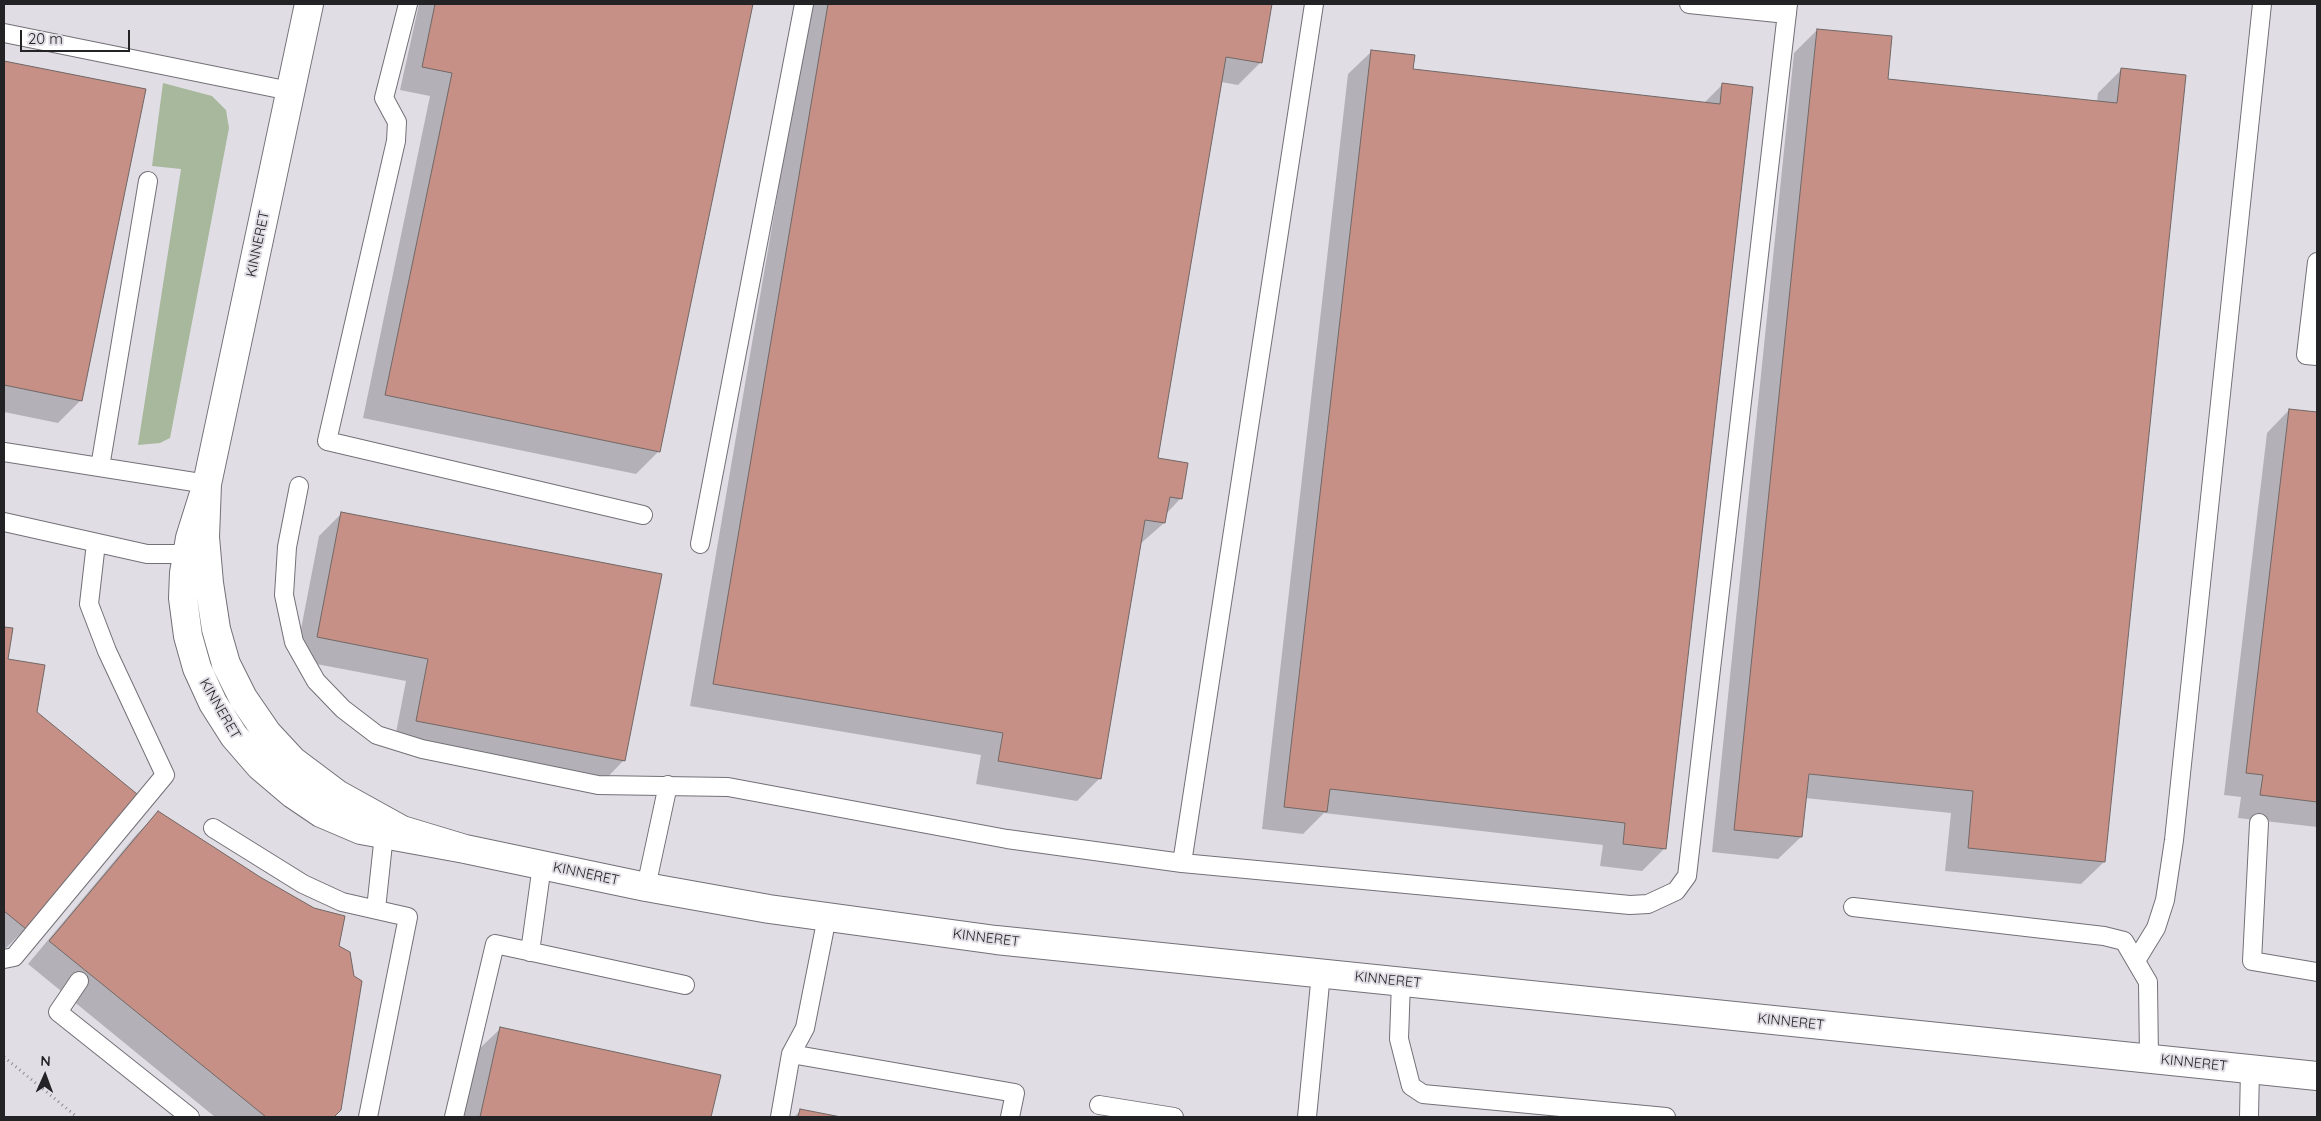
<!DOCTYPE html>
<style>
body{margin:0}
#map{position:relative;width:2321px;height:1121px;overflow:hidden;background:#e1dde5;font-family:Quicksand,sans-serif}
canvas{display:block}
.frame{position:absolute;inset:0;border:5px solid #232225;pointer-events:none}
.north{position:absolute;left:20px;top:1051px;width:50px;height:50px;-webkit-text-stroke:4px #e1dde5;paint-order:stroke;rotate:2deg;font-size:14px;font-weight:700;line-height:20px;text-align:center;color:#232225}
.north::after{content:'';display:block;margin:auto;width:18px;height:22px;background:#232225;clip-path:polygon(50% 0,100% 100%,50% 72%,0 100%)}
.scale{position:absolute;left:20px;top:30px;width:110px;height:22px;box-sizing:border-box;border:2px solid #232225;border-top:0;padding-left:6px;font-size:15px;line-height:18px;white-space:nowrap;color:#232225;-webkit-text-stroke:4px #e1dde5;paint-order:stroke}
</style>
<div id="map">
<canvas width="2321" height="1121"></canvas>
<div class="frame"></div>
<div class="north">N</div>
<div class="scale">20 m</div>
</div>
<script>
const c = document.querySelector('canvas').getContext('2d');
c.lineJoin = 'round';
function paint(path, color) {
  c.fillStyle = color;
  c.fill(path, 'evenodd');
}
function shape(rows) {
  const path = new Path2D();
  for (const r of rows) {
    path.moveTo(r[0], r[1]);
    for (let i = 2; i < r.length; i += 2) path.lineTo(r[i], r[i + 1]);
  }
  return path;
}
function stroke(path, color, width, dash) {
  c.strokeStyle = color;
  c.lineWidth = width;
  c.lineCap = dash ? 'butt' : 'round';
  c.setLineDash(dash || []);
  c.stroke(path);
}
function write(font, color, halo, rows, align = 'center') {
  c.font = font + ' Quicksand,sans-serif';
  c.lineWidth = 4;
  c.setLineDash([]);
  c.textBaseline = 'middle';
  c.strokeStyle = halo;
  c.fillStyle = color;
  for (const [text, x, y, turn = 0] of rows) {
    c.save();
    c.translate(x, y);
    c.rotate((+turn || 0) * Math.PI / 180);
    c.textAlign = isNaN(turn) ? turn : align;
    if (halo) c.strokeText(text, 0, 0);
    c.fillText(text, 0, 0);
    c.restore();
  }
}
const green = shape([
 [163,83,212,96,226,110,229,128,170,438,160,443,138,445,181,169,152,166]
]);
const shadow = shape([
 [419,4,752,4,658,452,636,474,363,418,430,96,400,90],
 [810,4,1271,4,1261,62,1238,85,1221,82,1157,459,1181,498,1166,514,1164,523,1139,545,1100,778,1077,801,976,784,981,755,690,706],
 [1817,30,1886,80,2097,102,2098,93,2121,70,2104,862,2081,884,1945,871,1951,813,1805,798,1801,837,1778,859,1712,852,1794,53],
 [1371,52,1412,70,1703,104,1723,84,1665,848,1642,871,1600,866,1603,845,1324,813,1303,834,1262,829,1348,74],
 [4,62,144,90,81,400,58,423,4,412],
 [2289,410,2317,414,2317,827,2238,818,2241,797,2224,795,2267,433],
 [342,513,624,760,602,783,394,743,406,681,295,660,319,536],
 [4,628,11,629,7,660,36,713,136,794,25,929,4,950],
 [159,812,259,878,314,909,338,947,339,1109,332,1117,215,1117,28,964,136,835],
 [500,1029,719,1076,710,1117,463,1117,477,1051],
 [800,1111,835,1117,794,1117]
]);
const building = shape([
 [435,4,753,4,660,452,385,395,452,73,422,67,435,4],
 [828,4,1272,4,1262,63,1226,57,1158,458,1188,463,1182,499,1170,497,1165,523,1145,520,1101,779,998,761,1003,733,713,684,828,4],
 [1817,29,1892,36,1888,79,2117,103,2121,68,2186,75,2105,862,1968,848,1973,791,1809,774,1802,837,1734,830,1817,29],
 [1371,50,1415,55,1413,69,1720,104,1722,83,1753,87,1666,849,1623,844,1625,823,1330,789,1327,812,1284,807,1371,50],
 [4,61,146,89,82,401,4,385,4,61],
 [2289,409,2317,412,2317,802,2260,795,2263,775,2246,773,2289,409],
 [341,512,662,574,625,761,416,721,428,659,317,637,341,512],
 [4,627,13,628,8,659,45,665,37,712,137,794,26,929,4,911,4,627],
 [158,811,260,877,314,908,345,916,339,946,350,952,354,976,362,981,341,1110,334,1117,266,1117,49,941,158,811],
 [500,1027,721,1075,711,1117,480,1117,500,1027],
 [800,1109,841,1117,798,1117,800,1109]
]);
const path = shape([
 [4,1057,77,1117]
]);
const lane = shape([
 [408,4,384,98,397,122,396,141,327,441,643,515],
 [1689,4,1787,14],
 [4,33,290,91],
 [2317,262,2306,355,2317,356],
 [4,452,207,484],
 [100,467,148,181],
 [299,486,287,547,284,595,294,642,316,681,343,709,377,735,422,749,598,785,728,787,1007,839,1182,863,1630,905,1648,904,1676,891,1687,876,1788,4],
 [4,522,147,554,197,554],
 [700,544,804,4],
 [2259,823,2252,961,2317,972],
 [213,828,303,884,342,902,408,917,368,1117],
 [1182,863,1314,4],
 [646,887,668,785],
 [1853,907,2104,936,2124,941,2148,982,2149,1059],
 [376,909,385,825],
 [530,952,542,865],
 [4,959,14,957,165,775,107,651,89,604,96,543],
 [2137,959,2156,928,2165,900,2174,840,2262,4],
 [79,981,58,1012,190,1117],
 [1401,982,1399,1039,1411,1086,1423,1094,1666,1117],
 [791,1054,1015,1093,1010,1117],
 [1099,1105,1174,1117],
 [454,1117,495,944,685,985],
 [780,1117,791,1054,805,1028,827,917],
 [1307,1117,1321,973],
 [2249,1117,2250,1069]
]);
const street = shape([
 [207,484,309,4],
 [465,849,402,830,337,794,293,761,267,733,243,698,226,664,216,629,209,583,205,537,207,484,190,538,184,573,183,598,188,636,197,668,213,703,234,736,260,766,293,794,321,813,361,830,465,849,646,887,769,909,996,940,2317,1076]
]);
const streetNames = [
 ["KINNERET",258,244,-78],
 ["KINNERET",220,709,60],
 ["KINNERET",586,874,12],
 ["KINNERET",986,938,7],
 ["KINNERET",1388,980,6],
 ["KINNERET",1791,1022,6],
 ["KINNERET",2194,1063,6]
];
paint(green, '#a7b89d');
paint(shadow, '#0003');
paint(building, '#c69086');
stroke(building, '#706765', 1);
stroke(lane, '#737077', 20);
stroke(street, '#737077', 30);
stroke(path, '#8c898f', 3, [1, 4]);
stroke(lane, '#fff', 18);
stroke(street, '#fff', 28);
write('14px', '#232225', '#e1dde5', streetNames);
</script>
